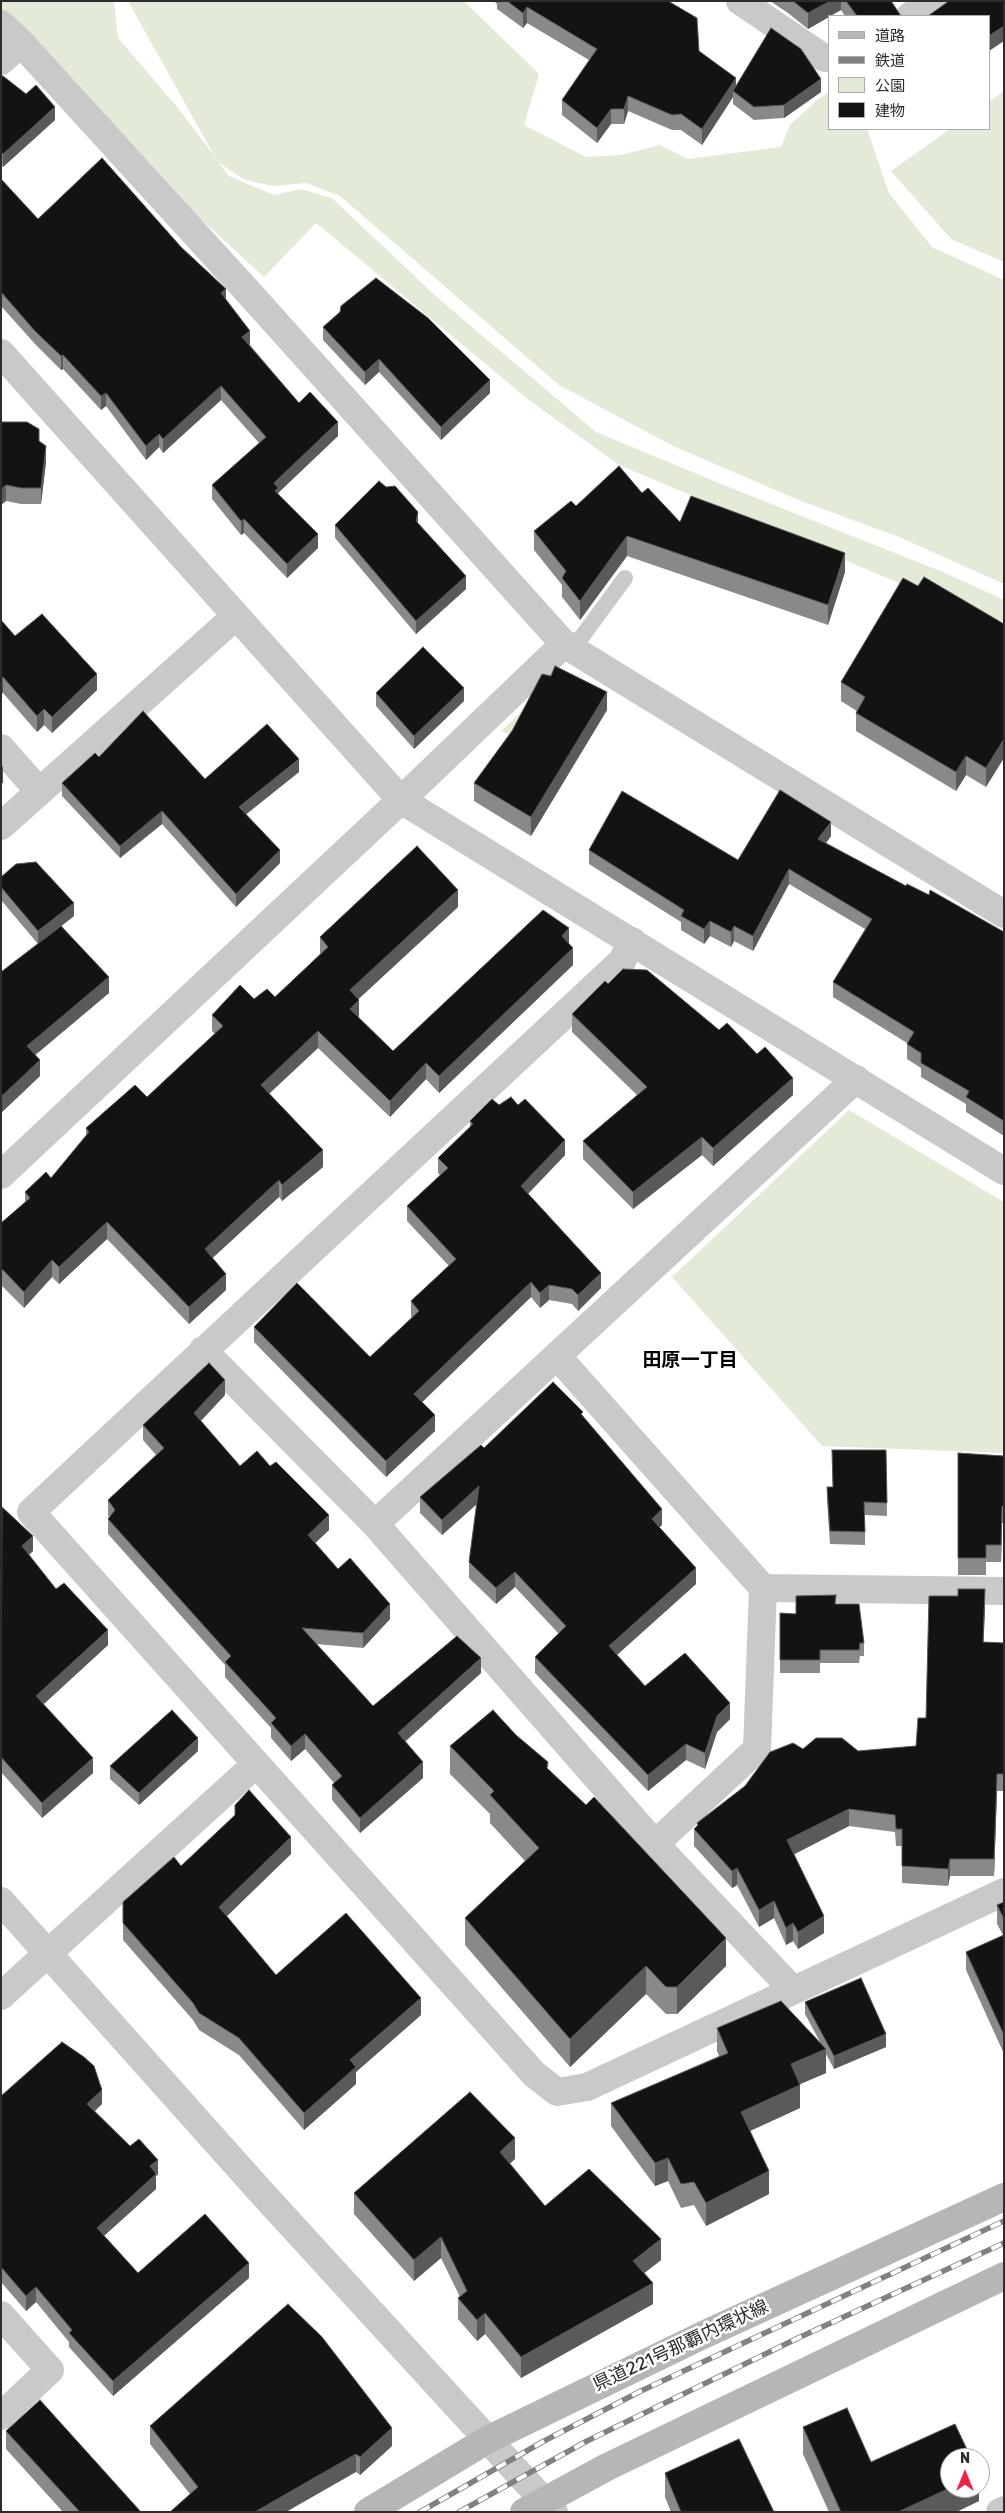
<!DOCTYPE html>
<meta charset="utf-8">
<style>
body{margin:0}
#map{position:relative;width:1005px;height:2513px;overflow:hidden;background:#fff;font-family:Rubik,"Noto Sans JP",sans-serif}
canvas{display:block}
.frame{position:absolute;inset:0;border:2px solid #2c2c2c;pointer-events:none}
.legend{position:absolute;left:828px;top:15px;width:162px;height:115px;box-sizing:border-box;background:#fff;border:1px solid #ababab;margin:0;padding:6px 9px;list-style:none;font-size:15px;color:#2c2c2c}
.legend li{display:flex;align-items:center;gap:10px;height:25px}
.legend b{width:25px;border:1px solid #ababab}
.north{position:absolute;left:940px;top:2448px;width:50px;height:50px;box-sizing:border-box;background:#fff;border:1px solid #ababab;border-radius:50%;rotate:0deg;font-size:14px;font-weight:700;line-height:20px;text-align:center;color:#2c2c2c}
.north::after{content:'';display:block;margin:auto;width:18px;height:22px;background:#ec2448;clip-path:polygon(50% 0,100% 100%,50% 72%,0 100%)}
</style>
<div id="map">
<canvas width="1005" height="2513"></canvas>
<div class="frame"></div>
<ul class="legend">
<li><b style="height:6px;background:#b6b6b6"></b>道路</li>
<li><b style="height:6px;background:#818181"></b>鉄道</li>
<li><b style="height:14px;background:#e4ead8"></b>公園</li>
<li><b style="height:14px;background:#131313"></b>建物</li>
</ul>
<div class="north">N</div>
</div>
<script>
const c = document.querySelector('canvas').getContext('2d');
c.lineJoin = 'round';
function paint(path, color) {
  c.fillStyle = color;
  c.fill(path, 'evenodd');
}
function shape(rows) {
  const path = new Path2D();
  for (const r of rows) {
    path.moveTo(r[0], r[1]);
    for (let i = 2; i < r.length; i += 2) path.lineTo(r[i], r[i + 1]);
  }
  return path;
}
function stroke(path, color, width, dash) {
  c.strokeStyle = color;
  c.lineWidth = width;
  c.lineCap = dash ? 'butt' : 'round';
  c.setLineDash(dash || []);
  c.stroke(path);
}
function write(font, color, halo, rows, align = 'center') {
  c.font = font + ' Rubik,"Noto Sans JP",sans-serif';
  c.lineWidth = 5;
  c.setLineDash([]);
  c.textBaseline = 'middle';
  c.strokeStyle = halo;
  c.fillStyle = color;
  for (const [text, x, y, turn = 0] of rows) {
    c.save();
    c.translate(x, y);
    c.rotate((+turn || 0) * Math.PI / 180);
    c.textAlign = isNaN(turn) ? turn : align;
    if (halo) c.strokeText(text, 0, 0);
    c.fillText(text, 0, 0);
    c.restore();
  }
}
const green = shape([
 [1,1,114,1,118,38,178,108,215,157,128,1,464,1,539,74,524,125,586,157,621,155,660,145,688,159,781,147,790,125,816,101,829,92,829,129,867,129,889,193,932,247,1004,280,1004,584,899,537,801,501,673,446,559,385,340,196,306,183,273,186,245,180,219,163,229,176,274,195,301,189,332,198,439,299,596,432,731,488,948,574,1004,600,1004,622,899,583,619,465,529,400,316,223,264,277,1,37],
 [1004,91,1004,262,951,239,891,171,950,129,989,129,989,102],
 [540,694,515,737,501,731],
 [849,1110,1004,1202,1004,1453,822,1446,672,1277]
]);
const service = shape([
 [564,644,581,638,625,578]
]);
const minor = shape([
 [740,1,824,58,829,58],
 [910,16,932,1],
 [1,24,21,43,250,294,564,644,1004,914],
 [1,61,21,43],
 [1,748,39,791],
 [401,800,564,644],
 [1,826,236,616],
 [632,941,622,961,31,1512,534,2074,557,2092,587,2087,1004,1892],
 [203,1350,375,1524,655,1844,793,1990],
 [557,1356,763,1588,757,1749,655,1844],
 [375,1524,856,1079],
 [763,1588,1004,1591],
 [1,1996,256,1764],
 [1,2315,50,2370,1,2416],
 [1000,2512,1004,2510]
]);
const tertiary = shape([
 [1,353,401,800,1004,1171],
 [1,1175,401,800],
 [1,1901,261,2192,554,2512]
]);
const secondary = shape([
 [368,2512,487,2440,703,2335,1004,2197],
 [524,2512,607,2467,1004,2276]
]);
const rail = shape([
 [420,2512,544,2441,641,2391,1004,2221],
 [459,2512,587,2441,796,2339,1004,2243]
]);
const wall = shape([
 [494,1,668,1,699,51,736,86,821,92,784,118,754,120,733,104,733,97,702,145,681,130,672,130,628,111,624,124,611,124,597,143,562,115,562,100,589,60,527,23,523,28,497,9,497,4],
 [770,1,891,1,901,16,845,16,841,10,808,29,788,13],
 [1,77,26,94,55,120,3,167,1,165],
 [1,179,38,219,226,299,250,345,299,403,338,436,278,493,318,548,287,578,244,533,241,535,212,499,212,485,259,443,221,400,163,453,159,447,146,460,106,406,101,410,63,369,61,370,35,344,1,306],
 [323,327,490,393,441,440,379,372,365,385,323,340],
 [1,422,39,441,46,462,41,504,21,504,6,501,1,505],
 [642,493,680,522,845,572,828,625,627,556,580,620,562,597,562,585,534,550,534,531,576,506],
 [418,524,466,589,416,634,335,538,335,525],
 [918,586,1004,624,986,787,966,775,956,791,856,731,856,713,857,711,841,701,841,682],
 [1,620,15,636,97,690,52,733,44,725,37,732,3,693,1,694],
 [376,693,464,701,414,749,376,706],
 [607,710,531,836,474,801,474,783,512,731],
 [99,757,205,779,299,772,246,814,280,863,236,907,162,824,120,858,62,796,62,783],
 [831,836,826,843,906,886,929,895,1004,932,1004,1136,966,1112,966,1104,921,1077,921,1068,907,1059,907,1043,833,997,833,982,865,929,789,884,753,951,734,941,731,947,710,936,704,944,681,930,681,922,589,864,589,850,738,860],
 [1,877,74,916,46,938,109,993,35,1055,40,1076,1,1113,38,944,1,900],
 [458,907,358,999,359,1017,358,1018,393,1051,569,943,573,965,439,1093,426,1079,390,1117,318,1048,269,1094,323,1167,282,1201,279,1197,212,1258,226,1290,189,1324,107,1239,59,1284,52,1277,24,1308,1,1285,1,1223,25,1203,25,1192,51,1178,86,1137,86,1128,147,1097,215,1034,212,1031,212,1015,254,999,275,997,321,954,320,953,320,937],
 [608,984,793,1095,713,1166,702,1155,633,1209,583,1159,583,1141,637,1095,572,1032,572,1014],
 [499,1105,518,1105,565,1155,528,1194,601,1288,578,1311,572,1304,549,1300,540,1308,531,1297,422,1402,435,1431,386,1477,254,1342,254,1327,370,1357,412,1318,411,1316,411,1301,449,1266,407,1221,407,1206,440,1175,438,1173,438,1158,470,1127,470,1121],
 [225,1395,201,1421,240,1466,270,1466,329,1530,315,1543,338,1569,390,1619,363,1648,316,1644,373,1706,481,1673,405,1741,423,1778,360,1833,332,1800,332,1785,334,1783,305,1749,291,1761,271,1738,271,1728,225,1677,225,1665,108,1534,108,1519,109,1517,108,1515,108,1500,156,1455,143,1440,143,1425],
 [583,1416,662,1525,659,1527,696,1584,617,1655,645,1686,730,1719,717,1732,705,1769,686,1760,648,1791,535,1673,535,1657,559,1634,515,1587,496,1604,469,1578,469,1562,477,1504,442,1535,420,1513,420,1497,484,1448],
 [886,1450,887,1516,865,1515,865,1545,830,1544,827,1500,827,1487,833,1487],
 [958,1453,1004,1456,1004,1523,1002,1523,1001,1562,986,1562,986,1575,958,1575],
 [1,1508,33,1551,29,1555,56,1589,108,1645,44,1704,93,1773,42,1818,1,1772],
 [836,1604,864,1643,864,1656,860,1656,859,1663,820,1663,820,1673,780,1673,780,1613,796,1614],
 [985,1606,983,1642,1004,1643,1004,1791,997,1791,994,1876,950,1876,948,1886,902,1883,902,1846,896,1846,895,1832,849,1826,794,1854,824,1933,798,1949,793,1941,786,1945,774,1918,759,1927,737,1885,732,1888,694,1846,694,1829,697,1826,697,1823,803,1749,858,1751,916,1746,926,1718],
 [450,1746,548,1770,726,1966,677,2014,666,2014,646,1994,570,2067,465,1945,465,1918,525,1861,490,1823,490,1814,450,1774],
 [198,1751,139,1805,110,1779,110,1766],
 [235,1805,291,1854,226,1916,276,1975,421,2015,356,2072,356,2084,304,2130,239,2055,199,2030,193,2020,123,1940,123,1902,181,1866,235,1816],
 [1004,1902,1004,2054,966,1970,966,1952,1003,1935,997,1924,997,1905],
 [805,2002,886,2047,834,2069,826,2054,826,2073,800,2084,800,2108,750,2131,769,2194,706,2226,694,2205,681,2208,668,2181,655,2186,611,2126,611,2103,719,2056,717,2051,717,2028,820,2042,805,2014],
 [1,2096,102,2104,95,2111,158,2174,156,2176,156,2189,104,2236,138,2273,249,2278,113,2396,69,2347,69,2342,36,2302,26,2311,1,2282],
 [515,2159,510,2163,545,2206,661,2260,644,2273,653,2304,521,2378,485,2334,477,2341,458,2319,458,2298,460,2297,441,2258,414,2281,354,2214,354,2193],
 [150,2426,392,2446,360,2475,356,2472,190,2494,150,2444],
 [803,2427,871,2462,979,2488,979,2501,956,2512,829,2512,803,2454],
 [6,2431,141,2512,63,2512,6,2449],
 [665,2473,774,2512,671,2512,665,2497]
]);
const shadedWall = shape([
 [830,1,841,1,841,10,830,16,829,16,829,17,808,29,808,13],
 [527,7,527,23,523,28,523,13],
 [1004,26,1004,41,989,51,989,36],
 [736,78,736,93,733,91,733,97,702,145,702,129],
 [821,79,821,92,784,118,784,105],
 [628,96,628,111,624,124,624,109],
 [55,107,55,120,3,167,3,154],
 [611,109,611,124,597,143,597,128],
 [226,289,226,303,221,293],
 [250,331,250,345,242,350,242,337],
 [63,355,63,369,61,370,61,356],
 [379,359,379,372,365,385,365,372],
 [490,380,490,393,441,440,441,427],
 [221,386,221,400,163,453,163,439],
 [106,393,106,406,101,410,101,396],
 [338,422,338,436,278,493,278,502,274,483],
 [159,434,159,447,146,460,146,446],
 [46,446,46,462,41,504,41,488],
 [6,485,6,501,1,505,1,489],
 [418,512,418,525,416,521],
 [244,519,244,533,241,535,241,521],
 [318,534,318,548,287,578,287,564],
 [627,536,627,556,580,620,580,601],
 [845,553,845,572,828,625,828,605],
 [466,576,466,589,416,634,416,621],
 [97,674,97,690,52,733,52,717],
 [3,677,3,693,1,694,1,678],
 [464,688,464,701,414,749,414,736],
 [607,692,607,710,531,836,531,817],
 [44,709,44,725,37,732,37,716],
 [1004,739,1004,758,986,787,986,768],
 [966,756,966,775,956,791,956,772],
 [299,759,299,772,239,820,239,807],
 [3,766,3,783,1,784,1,768],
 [162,811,162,824,120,858,120,846],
 [831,822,831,836,818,854,818,839],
 [280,850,280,863,236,907,236,894],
 [789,869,789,884,753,951,753,936],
 [458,890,458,907,350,1007,350,990],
 [74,903,74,916,38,944,38,931],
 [710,921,710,936,704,944,704,929],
 [734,926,734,941,731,947,731,932],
 [569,928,569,944,562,936],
 [573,948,573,965,439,1093,439,1076],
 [109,977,109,993,27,1062,27,1046],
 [359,1000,359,1017,350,1026,350,1009],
 [318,1031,318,1048,261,1101,261,1085],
 [40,1060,40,1076,1,1113,1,1097],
 [426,1063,426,1079,390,1117,390,1101],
 [793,1078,793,1095,713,1166,713,1148],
 [702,1137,702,1155,633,1209,633,1192],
 [565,1140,565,1155,521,1201,521,1186],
 [323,1150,323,1167,282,1201,282,1185],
 [279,1180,279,1197,205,1265,205,1249],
 [107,1222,107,1239,59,1284,59,1267],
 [52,1260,52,1277,24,1308,24,1292],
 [601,1273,601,1288,578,1311,578,1295],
 [226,1274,226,1290,189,1324,189,1307],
 [531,1282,531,1297,414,1410,414,1394],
 [549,1285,549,1300,540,1308,540,1293],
 [225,1380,225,1395,194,1428,194,1413],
 [435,1415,435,1431,386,1477,386,1461],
 [479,1486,479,1502,442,1535,442,1520],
 [1002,1506,1002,1523,1001,1562,1001,1545],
 [662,1509,662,1525,652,1535,652,1519],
 [329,1515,329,1530,308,1550,308,1535],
 [33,1536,33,1551,22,1561,22,1546],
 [696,1568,696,1584,609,1662,609,1646],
 [515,1572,515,1587,496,1604,496,1588],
 [985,1589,985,1606,983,1659,983,1642],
 [390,1604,390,1619,363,1648,363,1633],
 [108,1630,108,1645,36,1711,36,1696],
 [481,1658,481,1673,398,1748,398,1733],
 [730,1703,730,1719,717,1732,705,1769,705,1753,717,1716],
 [305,1734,305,1749,291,1761,291,1746],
 [198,1738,198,1751,139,1805,139,1793],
 [686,1744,686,1760,648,1791,648,1775],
 [93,1758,93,1773,42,1818,42,1803],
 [423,1762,423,1778,360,1833,360,1818],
 [997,1774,997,1791,994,1876,994,1859],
 [849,1809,849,1826,787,1858,787,1840],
 [291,1837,291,1854,219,1924,219,1907],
 [950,1859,950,1876,948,1886,948,1869],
 [737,1868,737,1885,732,1888,732,1871],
 [774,1901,774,1918,759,1927,759,1910],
 [824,1916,824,1933,798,1949,798,1932],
 [793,1923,793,1941,786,1945,786,1928],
 [726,1938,726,1966,677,2014,677,1987],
 [646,1966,646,1994,570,2067,570,2039],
 [421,1998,421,2015,356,2072,356,2084,304,2130,304,2113,350,2060],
 [886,2034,886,2047,834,2069,834,2056],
 [826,2049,826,2073,791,2088,791,2064],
 [800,2085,800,2108,741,2135,741,2112],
 [102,2090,102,2104,87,2118,87,2104],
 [515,2138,515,2159,500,2173,500,2152],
 [668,2158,668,2181,655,2186,655,2163],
 [158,2160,158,2174,156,2176,156,2189,97,2242,97,2228,150,2166],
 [769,2171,769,2194,706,2226,706,2203],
 [441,2237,441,2258,414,2281,414,2260],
 [661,2239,661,2260,633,2282,633,2261],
 [249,2263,249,2278,113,2396,113,2381],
 [653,2283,653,2304,521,2378,521,2357],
 [36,2287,36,2302,26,2311,26,2296],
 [485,2313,485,2334,477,2341,477,2320],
 [392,2428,392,2446,360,2475,360,2457],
 [356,2454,356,2472,286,2512,255,2512],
 [950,2488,979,2488,979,2501,956,2512,898,2512]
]);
const building = shape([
 [507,1,668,1,697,18,699,51,736,78,702,129,681,114,672,115,628,96,624,109,611,109,597,128,562,100,597,49,527,7,523,13,507,1],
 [793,1,830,1,808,13,793,1],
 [846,1,891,1,901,16,857,16,846,1],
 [949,1,1004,1,1004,26,989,36,989,16,928,16,949,1],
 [771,28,801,49,821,79,784,105,754,107,733,91,771,28],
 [3,76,26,94,36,85,55,107,3,154,1,152,1,77,3,76],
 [102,158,181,247,226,289,221,293,250,331,242,337,299,403,310,392,338,422,274,483,278,488,275,491,318,534,287,564,244,519,241,521,212,485,266,437,221,386,163,439,159,434,146,446,106,393,101,396,63,355,61,356,35,331,1,292,1,179,38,219,102,158],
 [376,278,428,318,490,380,441,427,379,359,365,372,323,327,340,312,341,306,376,278],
 [1,422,27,422,39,429,39,441,46,446,41,488,21,488,6,485,1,489,1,422],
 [619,466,642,493,648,488,680,522,691,496,845,553,828,605,627,536,580,601,562,578,566,571,534,531,571,501,576,506,619,466],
 [379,481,386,487,395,486,418,512,416,521,466,576,416,621,335,525,379,481],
 [924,577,1004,624,1004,739,986,768,966,756,956,772,856,713,865,697,841,682,903,578,918,586,924,577],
 [42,614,97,674,52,717,44,709,37,716,3,677,1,678,1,620,15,636,42,614],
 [423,647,464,688,414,736,376,693,423,647],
 [555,666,607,692,531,817,474,783,512,731,542,674,551,676,555,666],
 [143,711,205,779,267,724,299,759,239,807,280,850,236,894,162,811,120,846,62,783,95,753,99,757,143,711],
 [780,790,831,822,818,839,906,886,907,884,929,895,930,890,1004,932,1004,1121,966,1097,969,1091,921,1063,921,1053,907,1044,914,1032,833,982,872,919,789,869,753,936,734,926,731,932,710,921,704,929,681,916,684,910,589,850,622,791,738,860,780,790],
 [417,846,458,890,350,990,359,1000,350,1009,393,1051,543,910,569,928,562,936,573,948,439,1076,426,1063,390,1101,318,1031,261,1085,323,1150,282,1185,279,1180,205,1249,226,1274,189,1307,107,1222,59,1267,52,1260,24,1292,1,1268,1,1223,30,1198,25,1192,46,1172,51,1178,89,1132,86,1128,135,1085,147,1097,223,1026,212,1015,240,985,254,999,267,989,275,997,328,947,320,937,417,846],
 [36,862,74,903,38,931,1,887,1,877,16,864,36,862],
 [61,926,109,977,27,1046,40,1060,1,1097,1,972,61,926],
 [623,969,647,970,719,1030,727,1023,757,1054,765,1047,793,1078,713,1148,702,1137,633,1192,583,1141,647,1087,572,1014,605,981,608,984,623,969],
 [511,1097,518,1105,525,1099,565,1140,521,1186,601,1273,578,1295,572,1289,549,1285,540,1293,531,1282,414,1394,435,1415,386,1461,254,1327,297,1283,370,1357,419,1311,411,1301,456,1259,407,1206,448,1168,438,1158,473,1124,470,1121,492,1099,499,1105,511,1097],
 [209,1363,225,1380,194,1413,240,1466,257,1451,270,1466,276,1462,329,1515,308,1535,338,1569,350,1558,390,1604,363,1633,302,1628,373,1706,457,1636,481,1658,398,1733,423,1762,360,1818,332,1785,342,1776,305,1734,291,1746,271,1723,276,1718,225,1662,231,1656,108,1519,115,1510,108,1500,164,1448,143,1425,209,1363],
 [553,1382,583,1412,581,1414,662,1509,652,1519,696,1568,609,1646,645,1686,685,1653,730,1703,717,1716,705,1753,686,1744,648,1775,535,1657,566,1626,515,1572,496,1588,469,1562,479,1486,442,1520,420,1497,481,1445,484,1448,553,1382],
 [832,1450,886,1450,887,1503,864,1502,865,1532,830,1531,827,1487,833,1487,832,1450],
 [958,1453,1004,1456,1004,1506,1002,1506,1001,1545,986,1545,986,1558,958,1558,958,1453],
 [2,1507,33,1536,22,1546,56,1589,64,1583,108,1630,36,1696,93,1758,42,1803,1,1757,2,1507],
 [958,1589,985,1589,983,1642,1004,1643,1004,1774,997,1774,994,1859,950,1859,948,1869,902,1866,902,1829,896,1829,895,1815,849,1809,787,1840,824,1916,798,1932,793,1923,786,1928,774,1901,759,1910,737,1868,732,1871,694,1829,698,1825,697,1823,745,1786,770,1752,793,1743,803,1749,816,1738,842,1738,858,1751,916,1746,918,1718,926,1718,929,1596,958,1596,958,1589],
 [836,1595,835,1604,859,1604,864,1643,860,1643,859,1650,820,1650,820,1660,780,1660,780,1613,796,1614,796,1596,836,1595],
 [172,1710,198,1738,139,1793,110,1766,172,1710],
 [493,1710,516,1735,548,1762,547,1768,586,1805,594,1797,726,1938,677,1987,666,1987,646,1966,570,2039,465,1918,539,1848,490,1795,494,1791,450,1746,493,1710],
 [249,1790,291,1837,219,1907,276,1975,346,1913,421,1998,350,2060,356,2067,304,2113,239,2038,199,2013,193,2003,123,1923,123,1902,174,1857,181,1866,235,1815,235,1805,249,1790],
 [1004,1902,1004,1919,997,1905,1004,1902],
 [1004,1935,1004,2035,966,1952,1004,1935],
 [861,1978,886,2034,834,2056,805,2002,861,1978],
 [781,2001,826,2049,791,2064,800,2085,741,2112,769,2171,706,2203,694,2182,681,2184,668,2158,655,2163,611,2103,728,2053,717,2028,781,2001],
 [62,2042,84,2057,94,2066,102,2090,87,2104,130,2146,139,2139,158,2160,150,2166,156,2174,97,2228,138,2273,205,2214,249,2263,113,2381,69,2333,72,2330,36,2287,26,2296,1,2267,1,2096,62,2042],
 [470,2092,515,2138,500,2152,545,2206,589,2169,661,2239,633,2261,653,2283,521,2357,485,2313,477,2320,458,2298,467,2291,441,2237,414,2260,354,2193,470,2092],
 [288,2304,322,2337,392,2428,360,2457,356,2454,255,2512,170,2512,198,2487,150,2426,288,2304],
 [40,2400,141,2512,80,2512,6,2431,40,2400],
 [847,2408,871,2462,955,2424,971,2458,950,2458,950,2488,898,2512,841,2512,803,2427,847,2408],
 [739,2439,774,2512,681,2512,665,2473,739,2439]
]);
const streetNames = [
 ["県道221号那覇内環状線",681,2346,-25]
];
const neighbourhoodNames = [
 ["田原一丁目",690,1361]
];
paint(green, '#e4ead8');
stroke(service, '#c9c9c9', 16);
stroke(minor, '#c9c9c9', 28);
stroke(tertiary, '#c9c9c9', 28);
stroke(secondary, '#b6b6b6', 28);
stroke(rail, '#818181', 5.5);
stroke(rail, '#fff', 4, [11]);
paint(wall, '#898989');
paint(shadedWall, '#5a5a5a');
paint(building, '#131313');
stroke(building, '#5a5a5a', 1);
write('18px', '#2c2c2c', '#fff', streetNames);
write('bold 19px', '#000', '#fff', neighbourhoodNames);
</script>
